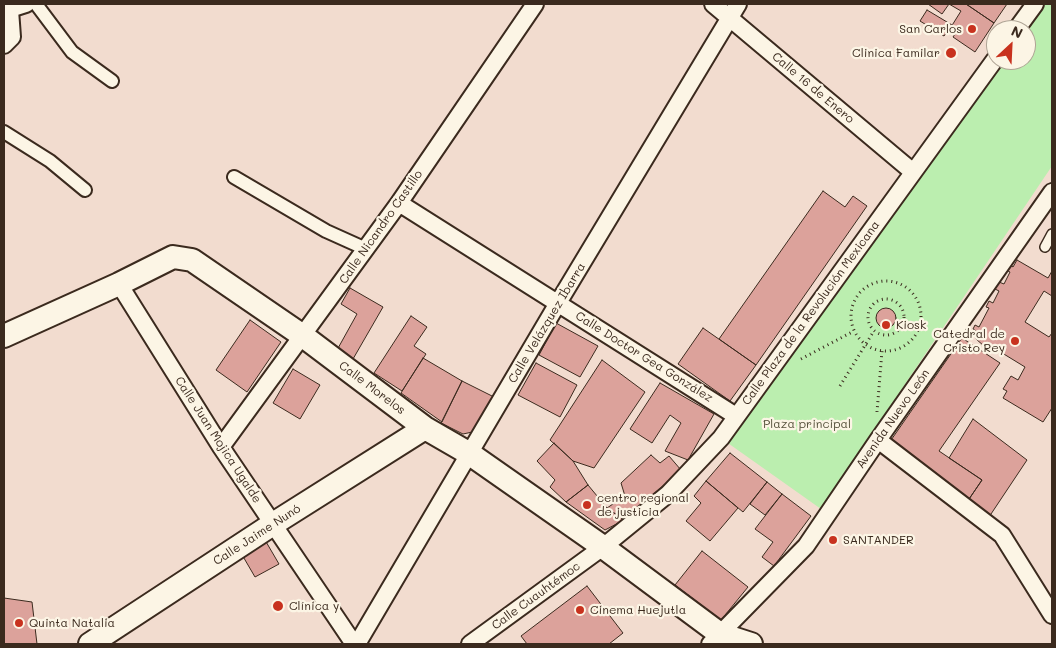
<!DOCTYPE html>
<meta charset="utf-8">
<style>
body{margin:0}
#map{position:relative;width:1056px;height:648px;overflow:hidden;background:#f2dccf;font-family:Mali,sans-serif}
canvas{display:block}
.frame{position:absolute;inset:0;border:5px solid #3b2a1e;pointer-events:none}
.north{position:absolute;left:986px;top:20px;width:50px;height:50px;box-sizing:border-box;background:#fcf5e5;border:1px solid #afa495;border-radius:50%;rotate:25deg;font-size:14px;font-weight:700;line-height:20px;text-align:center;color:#3b2a1e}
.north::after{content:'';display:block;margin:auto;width:18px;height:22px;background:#c8321e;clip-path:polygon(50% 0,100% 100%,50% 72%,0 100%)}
</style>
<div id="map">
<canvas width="1056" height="648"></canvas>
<div class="frame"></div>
<div class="north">N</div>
</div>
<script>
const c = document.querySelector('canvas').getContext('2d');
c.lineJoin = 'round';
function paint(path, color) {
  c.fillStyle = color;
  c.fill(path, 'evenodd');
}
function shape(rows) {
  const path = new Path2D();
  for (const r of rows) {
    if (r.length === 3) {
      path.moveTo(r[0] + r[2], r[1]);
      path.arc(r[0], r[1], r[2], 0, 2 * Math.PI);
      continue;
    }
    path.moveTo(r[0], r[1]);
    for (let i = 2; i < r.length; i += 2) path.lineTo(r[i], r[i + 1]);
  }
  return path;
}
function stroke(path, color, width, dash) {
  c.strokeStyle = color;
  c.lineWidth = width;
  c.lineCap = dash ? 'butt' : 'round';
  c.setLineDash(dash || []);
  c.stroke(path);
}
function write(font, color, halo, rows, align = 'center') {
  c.font = font + ' Mali,sans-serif';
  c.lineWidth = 4.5;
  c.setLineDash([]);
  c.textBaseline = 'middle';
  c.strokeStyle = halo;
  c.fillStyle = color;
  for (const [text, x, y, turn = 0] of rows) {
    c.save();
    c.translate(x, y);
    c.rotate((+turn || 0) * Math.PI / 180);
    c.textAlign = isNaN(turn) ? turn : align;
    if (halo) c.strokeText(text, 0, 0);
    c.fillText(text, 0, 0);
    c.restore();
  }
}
const green = shape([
 [1038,4,1052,4,1052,166,821,509,725,441,1000,60,1026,60,1026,30]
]);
const building = shape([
 [928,4,949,4,942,14,928,4],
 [949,4,966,4,994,23,975,52,953,37,957,31,951,27,961,11,949,4],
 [966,4,1007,4,994,23,966,4],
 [927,10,952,25,944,36,920,21,927,10],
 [823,191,845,207,853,196,867,206,756,365,719,339,823,191],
 [1017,260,1048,278,1052,271,1052,296,1044,291,1025,322,1049,337,1052,333,1052,408,1043,422,1003,398,1007,391,1003,389,1011,376,1018,380,1025,367,994,348,984,346,976,339,975,334,976,331,973,329,975,325,979,327,989,308,986,307,989,301,993,303,999,291,995,289,999,282,1004,284,1010,272,1006,270,1009,264,1013,267,1017,260],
 [350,288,383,307,353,359,337,350,357,314,341,304,350,288],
 [886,318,10],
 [411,316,427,327,414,346,426,354,402,391,374,373,411,316],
 [250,320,281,342,247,392,216,370,250,320],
 [556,323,598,346,580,377,539,355,556,323],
 [703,328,756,365,730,401,678,364,703,328],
 [962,338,1000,363,939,451,982,480,967,502,889,443,962,338],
 [423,358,462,381,442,422,401,393,423,358],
 [602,360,645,392,594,468,573,461,550,440,602,360],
 [536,363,577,385,560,417,518,395,536,363],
 [293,369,320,385,300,419,273,403,293,369],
 [462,381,494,397,477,431,463,434,441,423,462,381],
 [660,383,714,414,688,460,665,451,681,423,670,415,652,443,630,429,660,383],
 [973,419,1027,460,989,517,967,502,982,480,949,458,973,419],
 [554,443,573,461,588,485,566,502,550,487,555,480,537,461,554,443],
 [730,453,767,482,743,512,706,481,730,453],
 [651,455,660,463,669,456,681,470,624,520,607,508,625,496,621,483,651,455],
 [706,481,738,508,710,541,686,521,701,503,694,496,706,481],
 [767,482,782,494,765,515,750,504,767,482],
 [588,485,607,508,624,520,605,530,566,502,588,485],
 [782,494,811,516,774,566,762,557,773,542,755,529,782,494],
 [265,540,279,564,255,577,241,553,265,540],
 [702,551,748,587,721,620,675,585,702,551],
 [587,586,623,633,609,644,527,644,521,636,587,586],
 [4,598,32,602,37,644,4,644,4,598]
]);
const path = shape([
 [886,316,35],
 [886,317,18],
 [801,359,854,331],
 [840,386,872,334],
 [877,412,882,351]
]);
const service = shape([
 [1045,247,1052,234]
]);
const pedestrian = shape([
 [36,4,72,52,112,81],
 [4,132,50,161,85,190],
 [234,177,326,231,366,249]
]);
const minor = shape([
 [713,4,913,172],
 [4,11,26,4],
 [1016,30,1035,4],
 [4,45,12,37,10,10],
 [399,203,736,416],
 [119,284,221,447,354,644],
 [878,440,1002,535,1052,615],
 [221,447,399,203,535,4],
 [357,644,558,303,738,4],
 [470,644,603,547,668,494,721,438,996,58],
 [710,644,806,546,878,440,1052,192]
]);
const secondary = shape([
 [4,336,119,284,173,257,192,260,303,336,425,428,470,454,603,547,720,634,751,644],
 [90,644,273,524,425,428]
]);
const markers = [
 [972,29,5,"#c8321e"],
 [951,53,6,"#c8321e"],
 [886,325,5,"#c8321e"],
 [1015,341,5,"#c8321e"],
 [587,505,5,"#c8321e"],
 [833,540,5,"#c8321e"],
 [278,606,6,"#c8321e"],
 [580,610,5,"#c8321e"],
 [19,623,5,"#c8321e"]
];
const poiNames = [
 ["San Carlos",962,29,"right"],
 ["Clinica Familar",940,53,"right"],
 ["Kiosk",896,325],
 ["Catedral de",1005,334,"right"],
 ["Cristo Rey",1005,348,"right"],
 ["centro regional",597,498],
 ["de justicia",597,512],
 ["SANTANDER",843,540],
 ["Clínica y",289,606],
 ["Cinema Huejutla",590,610],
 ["Quinta Natalia",29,623]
];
const streetNames = [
 ["Calle 16 de Enero",813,88,40],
 ["Calle Nicandro Castillo",381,227,-55],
 ["Calle Plaza de la Revolución Mexicana",811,313,-54],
 ["Calle Velázquez Ibarra",547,323,-59],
 ["Calle Doctor Gea González",644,357,32],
 ["Calle Morelos",372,388,37],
 ["Avenida Nuevo León",893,419,-55],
 ["Calle Juan Mojica Ugalde",218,440,57],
 ["Calle Jaime Nunó",257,535,-33],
 ["Calle Cuauhtémoc",536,596,-36]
];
const parkNames = [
 ["Plaza principal",807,424]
];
paint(green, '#bbeeaf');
paint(building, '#dca29b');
stroke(building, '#3b2a1e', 1);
stroke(service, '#3b2a1e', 12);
stroke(pedestrian, '#3b2a1e', 16);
stroke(minor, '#3b2a1e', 20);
stroke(secondary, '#3b2a1e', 26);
stroke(path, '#3b2a1e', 3, [1, 4]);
stroke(service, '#fcf5e5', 9);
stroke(pedestrian, '#fcf5e5', 12);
stroke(minor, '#fcf5e5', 16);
stroke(secondary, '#fcf5e5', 22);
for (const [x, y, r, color] of markers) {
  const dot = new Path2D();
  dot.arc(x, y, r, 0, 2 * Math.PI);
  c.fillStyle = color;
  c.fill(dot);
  stroke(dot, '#fcf5e5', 2);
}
write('12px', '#3b2a1e', '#fcf5e5', poiNames, 'left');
write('12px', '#3b2a1e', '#fcf5e5', streetNames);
write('12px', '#55513b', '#fcf5e5', parkNames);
</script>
